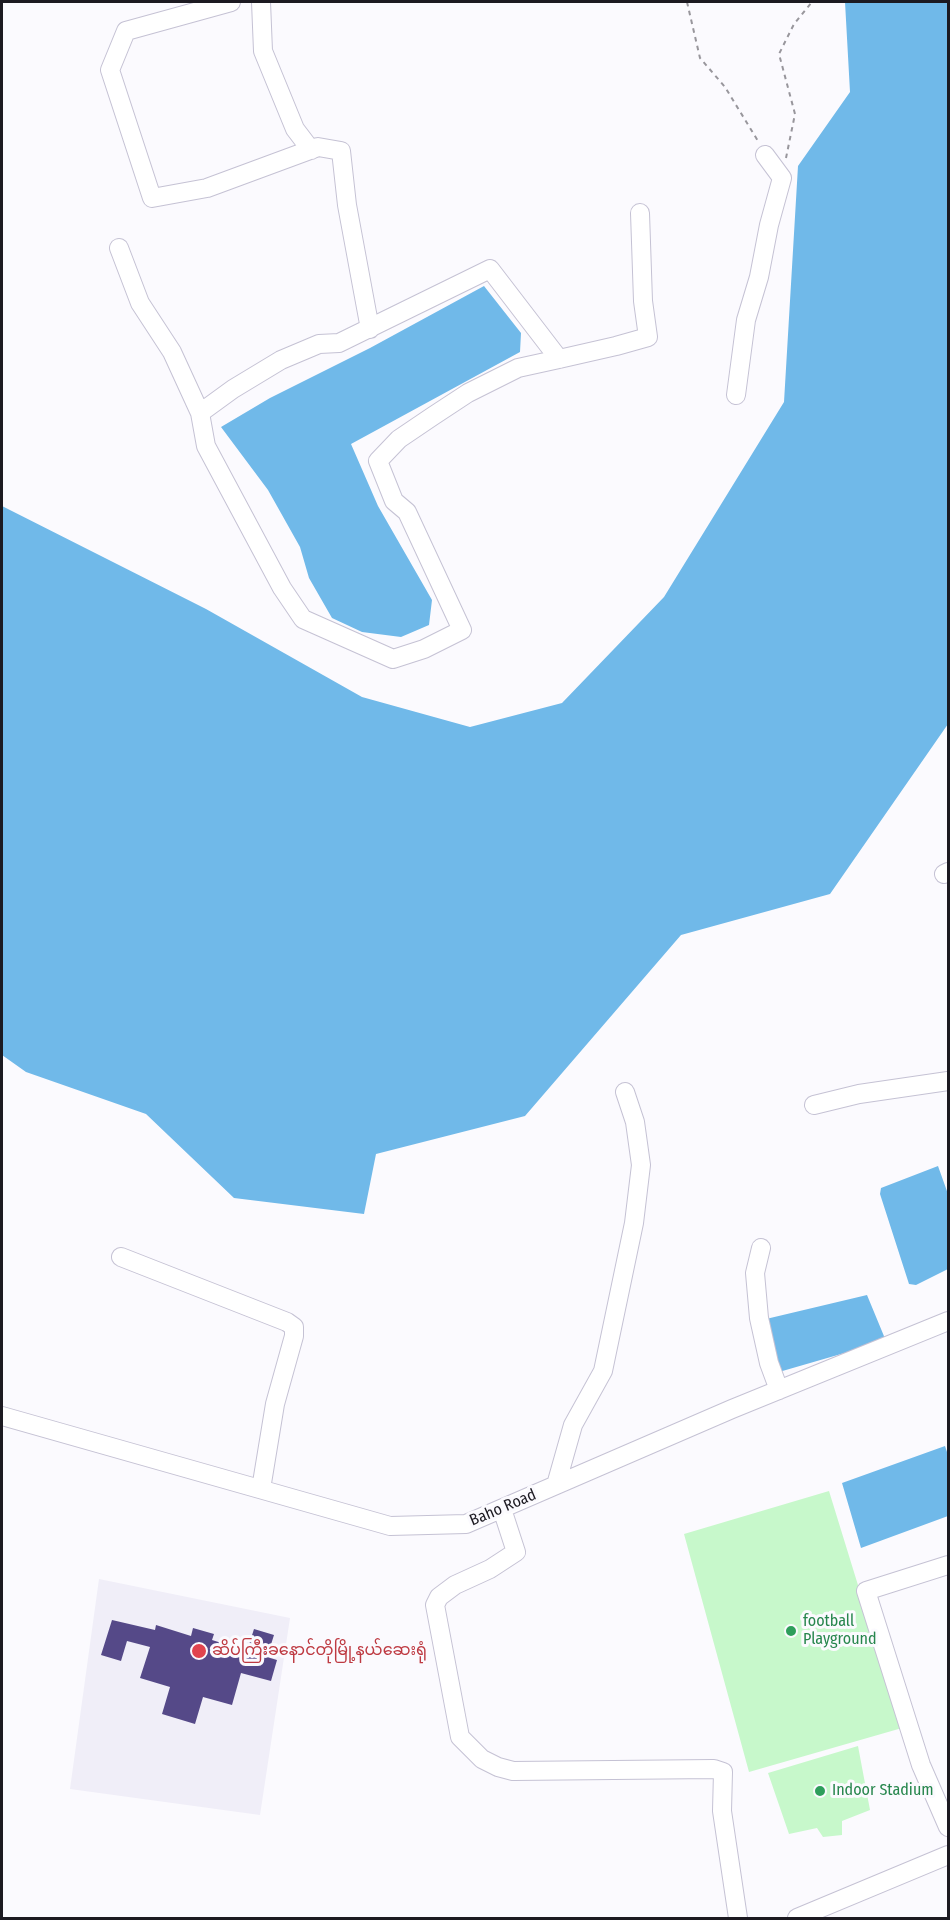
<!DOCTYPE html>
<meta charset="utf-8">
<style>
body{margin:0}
#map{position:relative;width:950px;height:1920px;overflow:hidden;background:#fbfafe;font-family:"Fira Sans Condensed",sans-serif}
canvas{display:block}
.frame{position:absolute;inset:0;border:3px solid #1c1a21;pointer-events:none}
</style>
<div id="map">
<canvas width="950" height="1920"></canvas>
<div class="frame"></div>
</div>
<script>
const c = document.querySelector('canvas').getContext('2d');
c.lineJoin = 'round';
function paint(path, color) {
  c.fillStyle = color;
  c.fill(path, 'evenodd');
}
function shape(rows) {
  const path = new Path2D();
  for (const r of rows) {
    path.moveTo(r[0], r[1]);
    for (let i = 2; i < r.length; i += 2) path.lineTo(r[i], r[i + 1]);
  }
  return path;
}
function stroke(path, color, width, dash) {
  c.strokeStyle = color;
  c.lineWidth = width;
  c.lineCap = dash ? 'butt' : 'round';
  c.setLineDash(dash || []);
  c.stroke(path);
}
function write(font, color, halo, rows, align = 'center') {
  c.font = font + ' "Fira Sans Condensed","Noto Sans Myanmar",sans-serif';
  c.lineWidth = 6;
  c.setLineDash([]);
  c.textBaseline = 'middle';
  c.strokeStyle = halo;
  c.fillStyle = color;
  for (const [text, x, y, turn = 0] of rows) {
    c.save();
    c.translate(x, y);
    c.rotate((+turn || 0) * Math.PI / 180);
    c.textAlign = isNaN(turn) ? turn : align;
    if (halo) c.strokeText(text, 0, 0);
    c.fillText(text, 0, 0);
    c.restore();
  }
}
const built = shape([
 [99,1579,290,1618,260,1815,70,1789]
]);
const green = shape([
 [829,1491,902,1728,749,1772,684,1534],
 [858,1746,870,1810,842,1821,842,1835,823,1837,817,1828,789,1834,768,1773]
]);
const water = shape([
 [845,2,948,2,948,724,830,894,681,935,525,1116,376,1154,364,1214,234,1198,146,1114,26,1072,2,1055,2,506,206,609,362,697,470,727,562,703,664,597,784,402,798,166,850,92],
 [484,286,521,333,520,352,351,444,378,506,432,600,429,625,401,637,362,632,332,618,309,578,300,547,268,490,221,427,270,398,370,348],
 [938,1166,948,1194,948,1269,916,1285,909,1284,880,1194,881,1188],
 [867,1295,886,1341,779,1372,766,1319],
 [945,1446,948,1455,948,1516,861,1548,842,1483]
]);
const building = shape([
 [112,1620,155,1630,156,1625,191,1636,193,1628,214,1634,212,1640,247,1651,254,1629,274,1635,267,1657,277,1660,271,1681,241,1673,232,1705,203,1697,195,1724,162,1714,170,1687,140,1678,150,1647,127,1641,121,1661,101,1655]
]);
const path = shape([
 [687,2,700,58,725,87,758,141],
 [786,158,795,114,779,54,794,24,812,2]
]);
const minor = shape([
 [231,2,126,31,110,70,152,198,207,188,318,147,341,151,347,205,370,329],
 [261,2,263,51,295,129,311,150],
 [119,248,140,303,172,352,200,413],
 [559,359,490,269,339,343,319,344,281,360,233,389,200,413,206,446,282,588,303,619,393,659,424,649,462,630,407,512,394,501,378,461,399,439,433,416,468,393,518,368,559,359,616,346,648,337,643,301,640,213],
 [736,395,746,320,759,277,769,225,782,178,765,155],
 [944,874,948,872],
 [814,1105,859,1094,948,1081],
 [761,1248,755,1273,759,1318,769,1363,779,1390],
 [121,1257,287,1322,294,1327,294,1336,275,1404,261,1489],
 [2,1416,390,1526,466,1524,732,1409,948,1321],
 [556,1485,573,1425,603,1371,634,1223,641,1165,635,1122,625,1092],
 [502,1509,516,1552,490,1569,455,1585,439,1597,435,1605,460,1737,482,1759,498,1767,513,1771,714,1769,723,1772,722,1811,738,1918],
 [948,1565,866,1591,921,1765,948,1827],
 [797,1918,948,1855]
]);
const markers = [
 [791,1631,6,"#2e9e5b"],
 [199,1651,8,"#e0444e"],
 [820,1791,6,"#2e9e5b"]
];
const streetNames = [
 ["Baho Road",503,1508,-23]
];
const leisureNames = [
 ["football",803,1622],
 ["Playground",803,1640],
 ["Indoor Stadium",832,1791]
];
const healthNames = [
 ["ဆိပ်ကြီးခနောင်တိုမြို့နယ်ဆေးရုံ",212,1651]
];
paint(built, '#f0eef8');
paint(green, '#c7f8cb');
paint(water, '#70b9e9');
paint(building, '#554988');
stroke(minor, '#c5c2d4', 20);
stroke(path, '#98969c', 2, [4.5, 4.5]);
stroke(minor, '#fff', 18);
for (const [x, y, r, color] of markers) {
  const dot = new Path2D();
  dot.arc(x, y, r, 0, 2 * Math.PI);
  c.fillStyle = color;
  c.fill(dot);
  stroke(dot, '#fbfafe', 2);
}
write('16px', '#1c1a21', '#fbfafe', streetNames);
write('16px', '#27864d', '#fbfafe', leisureNames, 'left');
write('16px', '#be3a42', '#fbfafe', healthNames, 'left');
</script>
